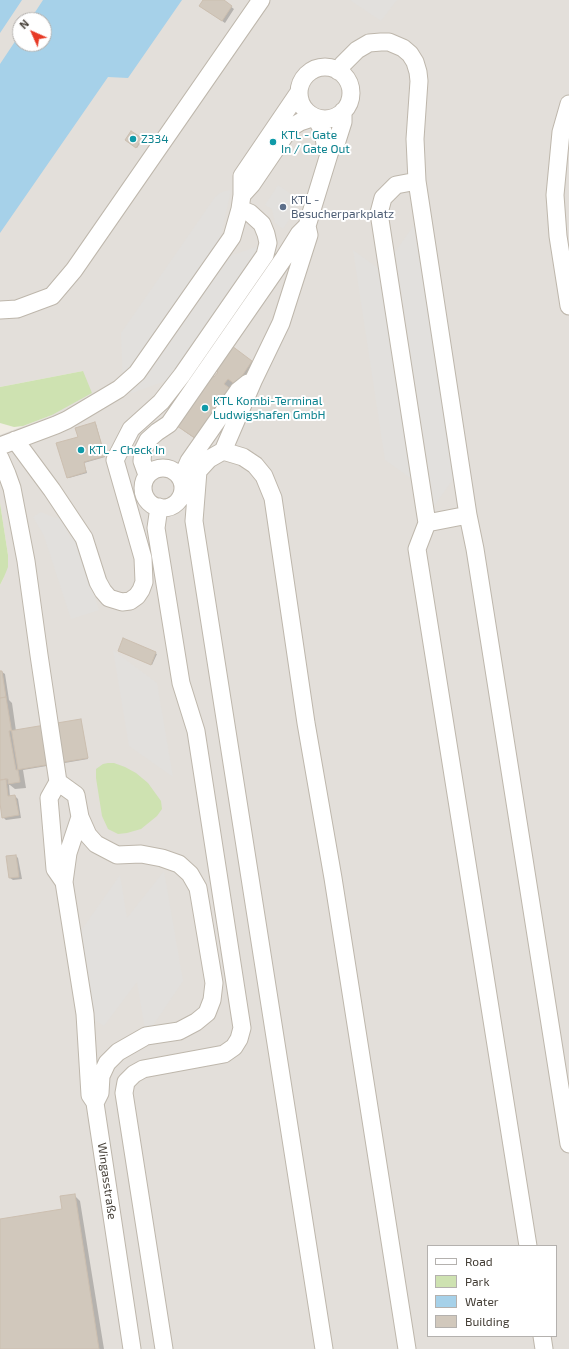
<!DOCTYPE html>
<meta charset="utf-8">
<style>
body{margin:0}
#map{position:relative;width:569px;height:1349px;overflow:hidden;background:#f1ede5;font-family:"Exo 2",sans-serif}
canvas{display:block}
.legend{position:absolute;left:427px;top:1245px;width:130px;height:92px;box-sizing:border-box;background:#fff;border:1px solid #b4b1ae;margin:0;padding:5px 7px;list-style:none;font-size:12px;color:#433d35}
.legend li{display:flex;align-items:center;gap:8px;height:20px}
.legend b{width:20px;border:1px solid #b4b1ae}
.north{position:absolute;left:12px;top:12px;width:40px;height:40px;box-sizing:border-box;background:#fff;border:1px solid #b4b1ae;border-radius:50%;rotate:315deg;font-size:11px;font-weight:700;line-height:16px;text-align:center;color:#433d35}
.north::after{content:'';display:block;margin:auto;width:14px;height:18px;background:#e73a26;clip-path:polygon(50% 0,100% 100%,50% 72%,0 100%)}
</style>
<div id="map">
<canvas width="569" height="1349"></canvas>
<ul class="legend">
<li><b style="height:5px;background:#fff"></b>Road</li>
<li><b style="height:11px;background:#cee2b1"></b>Park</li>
<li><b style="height:11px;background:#a6d1e9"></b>Water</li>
<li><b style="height:11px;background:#d1c8bc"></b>Building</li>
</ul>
<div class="north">N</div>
</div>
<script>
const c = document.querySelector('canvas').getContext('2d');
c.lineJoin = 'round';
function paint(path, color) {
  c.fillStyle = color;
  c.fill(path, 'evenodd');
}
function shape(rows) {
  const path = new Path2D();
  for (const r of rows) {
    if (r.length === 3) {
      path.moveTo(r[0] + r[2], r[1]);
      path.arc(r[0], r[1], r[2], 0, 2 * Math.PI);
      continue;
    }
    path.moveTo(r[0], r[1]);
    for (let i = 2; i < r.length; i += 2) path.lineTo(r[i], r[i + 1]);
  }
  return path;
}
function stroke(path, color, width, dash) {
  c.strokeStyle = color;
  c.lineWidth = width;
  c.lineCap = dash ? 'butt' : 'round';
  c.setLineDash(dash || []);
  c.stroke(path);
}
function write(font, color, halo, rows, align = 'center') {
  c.font = font + ' "Exo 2",sans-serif';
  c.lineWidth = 4;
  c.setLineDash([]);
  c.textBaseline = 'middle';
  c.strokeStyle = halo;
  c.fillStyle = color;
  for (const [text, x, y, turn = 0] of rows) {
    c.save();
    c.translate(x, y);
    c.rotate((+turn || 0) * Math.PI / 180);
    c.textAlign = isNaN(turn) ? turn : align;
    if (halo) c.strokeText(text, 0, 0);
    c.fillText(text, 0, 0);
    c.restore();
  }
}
const industrial = shape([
 [0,0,569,0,569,1349,0,1349,0,585,4,577,8,555,0,503,0,435,52,415,83,371,0,387],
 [20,20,44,20,44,44,20,44],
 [428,1246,556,1246,556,1336,428,1336]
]);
const green = shape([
 [83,371,92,393,52,415,23,426,14,427,0,423,0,387],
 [0,503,8,555,8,567,4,577,0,585],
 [108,763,114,763,125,767,136,773,148,783,161,801,162,809,157,816,141,829,127,833,118,834,108,829,102,816,96,778,96,769,103,764]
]);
const parking = shape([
 [350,0,397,0,381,21],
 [278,185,301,201,283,229,275,223,272,209,265,205],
 [231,190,215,261,268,243,182,375,132,393,123,387,121,333,215,197,220,193,225,191],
 [414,225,454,478,434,506,395,252],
 [353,250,379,269,412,479,385,460],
 [41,512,55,518,60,517,70,537,74,535,99,610,71,619,44,536,33,517],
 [113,650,157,683,173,777,129,746],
 [164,871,183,981,146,1036,137,982,104,1026,85,1014,73,942,120,875,127,918]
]);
const water = shape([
 [0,0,22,0,0,33],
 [43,0,182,0,128,78,108,77,0,233,0,64,20,34,20,44,44,44,44,20,30,20]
]);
const shadow = shape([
 [205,0,222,0,234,9,225,23,203,8],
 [141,139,142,140,137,148,127,141],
 [232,348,252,362,258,368,204,445,184,431,178,425,214,379],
 [96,424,105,457,84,463,87,473,69,478,68,477,79,438],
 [119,651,155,653,157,654,152,665],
 [0,672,2,672,5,674,9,700,12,703,16,731,81,720,88,759,23,770,26,788,15,789,10,785,9,785,10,797,15,796,18,799,21,818,6,820,3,817,0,797],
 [16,856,18,858,22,879,13,880,10,878],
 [74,1195,80,1201,104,1349,0,1349,0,1220,63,1210]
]);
const building = shape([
 [203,0,224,0,232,6,222,21,199,6,203,0],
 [131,131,142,138,136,148,125,140,131,131],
 [232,346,252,361,236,385,228,379,224,384,232,390,198,440,177,426,212,376,214,377,218,372,215,370,232,346],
 [95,422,105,456,84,462,86,472,67,478,56,443,78,437,75,428,95,422],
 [123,638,156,652,151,665,118,651,123,638],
 [0,671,2,671,6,697,0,698,0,671],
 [6,697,20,782,8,784,8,779,0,780,0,698,6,697],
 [81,719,88,758,16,770,9,731,81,719],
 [6,779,8,796,15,795,19,815,2,818,0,803,0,780,6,779],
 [16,855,19,877,9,878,6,856,16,855],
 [75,1194,99,1349,0,1349,0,1219,62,1209,60,1196,75,1194]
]);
const minor = shape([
 [325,93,26],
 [338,71,343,64,357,50,369,43,381,42,389,42,403,48,410,54,415,62,418,72,419,81,415,139,417,181,468,515,475,549,569,1144],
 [569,104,561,132,555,195,558,236,569,306],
 [417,181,396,185,383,198,379,213,427,523,417,549,528,1246],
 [242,195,252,184,290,128,300,122,315,117,323,131,325,144,330,151],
 [0,310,17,309,52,296,74,270,261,0],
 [15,440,52,490,84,538,98,582,103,591,109,598,122,602,130,601,137,596,141,590,144,582,143,558,115,460,131,429,161,402,182,375,265,255,268,243,266,234,262,224,250,213,240,209],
 [0,446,56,425,67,420,119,389,137,373,232,237,240,209,242,195,242,176,299,92],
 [223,451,254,379,281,323,309,235,307,226,330,151,336,144,343,122,343,111],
 [0,458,7,474,12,488,26,561,39,655,58,782,49,798,55,869,64,882],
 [163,488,20],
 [198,471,194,521,324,1349],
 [147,475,142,461,143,450,148,440,157,432,169,424,284,258,299,234,307,226],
 [181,479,198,471,209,459,223,451,243,457,255,465,264,476,273,498,306,723,333,878,407,1349],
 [181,479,189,461,238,391,248,383],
 [159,507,156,528,181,683,196,731,242,1028,239,1039,234,1047,224,1054,143,1069,134,1074,126,1082,124,1093,164,1349],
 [427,523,468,515],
 [58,782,76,795,80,817,88,835,96,844,117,855,141,854,162,858,179,864,190,874,198,888,214,983,212,1000,207,1013,196,1022,179,1031,146,1036,118,1052,107,1063,101,1076,100,1093,95,1103,132,1349],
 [80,817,68,853,64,882,85,1014,90,1095,94,1101],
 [542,1336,544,1349]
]);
const markers = [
 [133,139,4,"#0f9aa8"],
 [273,142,4,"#0f9aa8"],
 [283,207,4,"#5c6f8a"],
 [205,408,4,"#0f9aa8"],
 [81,450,4,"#0f9aa8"]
];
const cultureNames = [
 ["KTL - Gate",281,135],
 ["In / Gate Out",281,149],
 ["Z334",141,139],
 ["KTL Kombi-Terminal",213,401],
 ["Ludwigshafen GmbH",213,415],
 ["KTL - Check In",89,450]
];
const serviceNames = [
 ["KTL -",291,200],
 ["Besucherparkplatz",291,214]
];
const streetNames = [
 ["Wingasstraße",107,1181,82]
];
paint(industrial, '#e3dfda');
paint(green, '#cee2b1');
paint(parking, '#e2e0dd');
paint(water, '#a6d1e9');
paint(shadow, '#0003');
paint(building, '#d1c8bc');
stroke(building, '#ccbfb0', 1);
stroke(minor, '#beb7ac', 19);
stroke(minor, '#fff', 17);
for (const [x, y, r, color] of markers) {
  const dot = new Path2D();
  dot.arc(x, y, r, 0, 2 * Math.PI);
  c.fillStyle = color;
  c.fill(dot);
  stroke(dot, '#fff', 1.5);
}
write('12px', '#0d838f', '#fff', cultureNames, 'left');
write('12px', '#4e5e75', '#fff', serviceNames, 'left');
write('12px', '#433d35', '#fff', streetNames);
</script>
